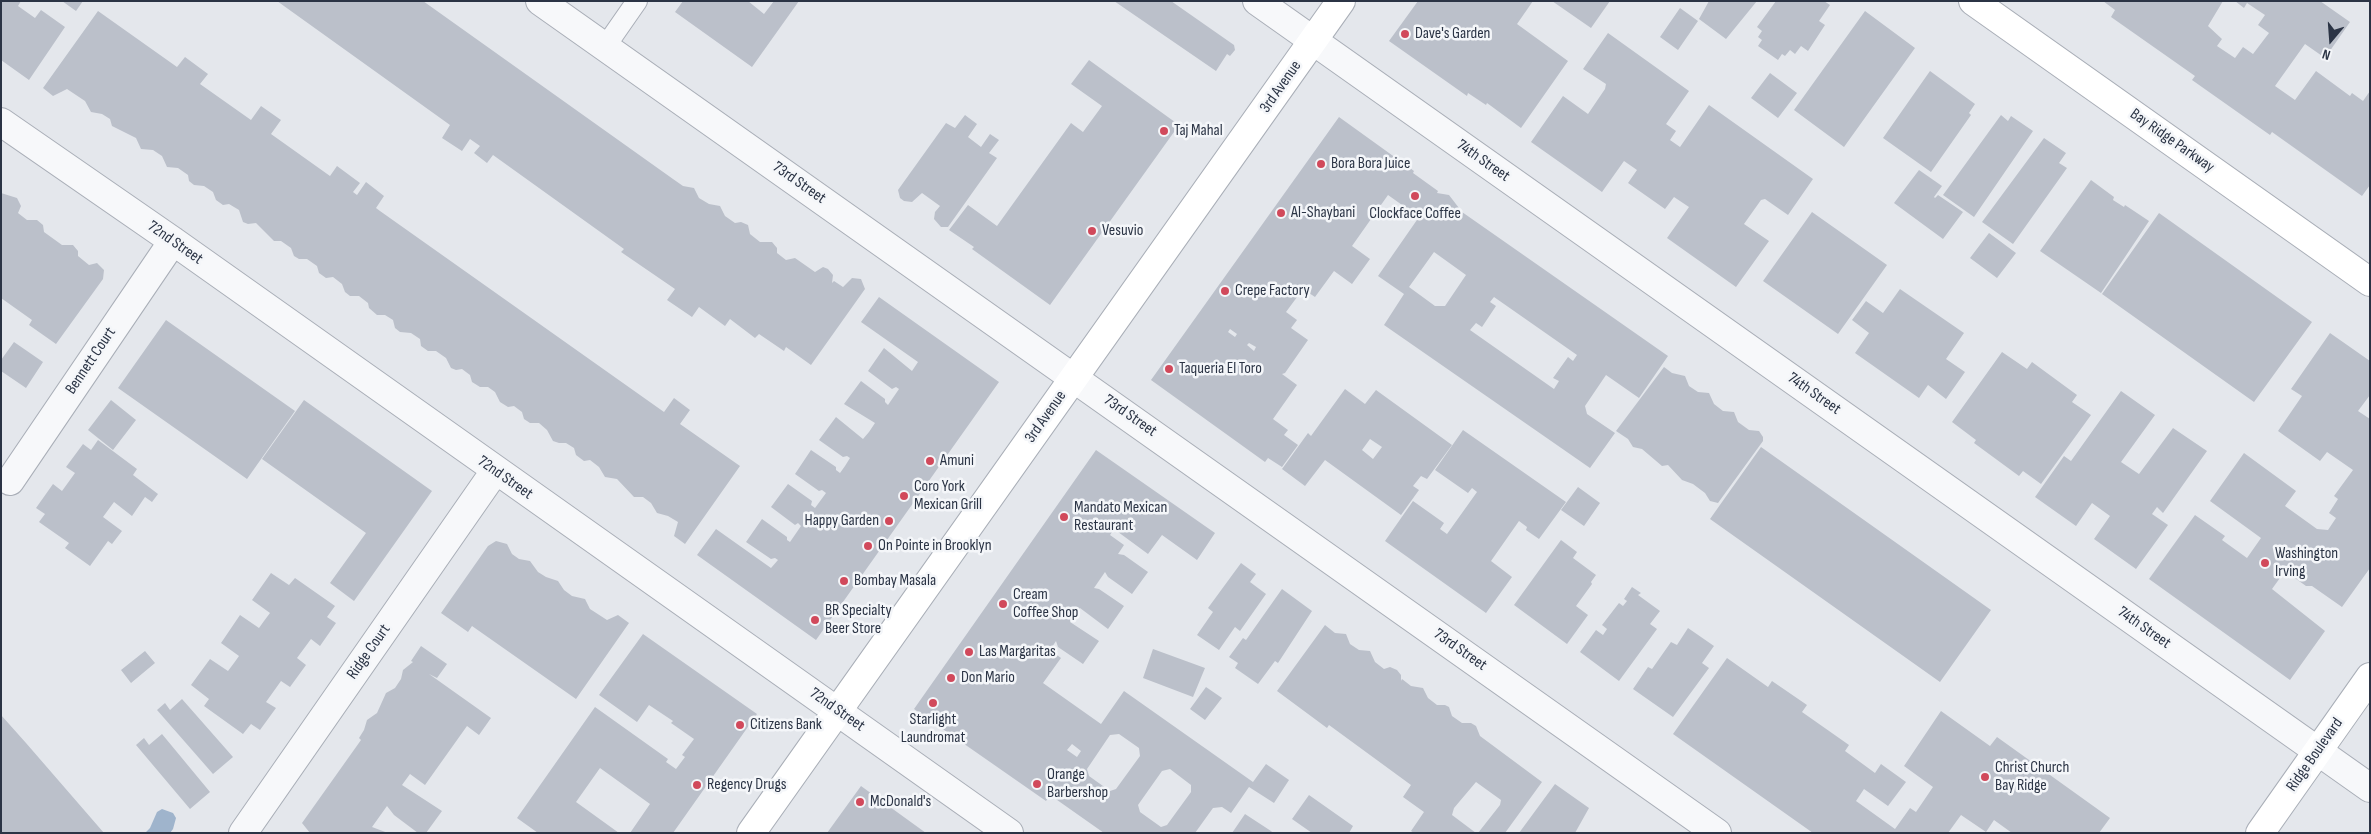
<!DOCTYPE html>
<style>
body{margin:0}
#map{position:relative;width:2371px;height:834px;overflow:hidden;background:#e4e7ec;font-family:"Sofia Sans Condensed",sans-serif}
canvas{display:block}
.frame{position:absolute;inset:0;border:2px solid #2b3445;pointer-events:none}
.north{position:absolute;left:2306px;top:15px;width:50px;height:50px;-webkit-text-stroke:4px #f4f6f9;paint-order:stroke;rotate:198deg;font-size:14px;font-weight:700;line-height:20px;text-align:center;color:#2b3445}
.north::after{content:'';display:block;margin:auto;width:18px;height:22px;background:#2b3445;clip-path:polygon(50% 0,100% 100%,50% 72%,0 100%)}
</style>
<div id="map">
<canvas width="2371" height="834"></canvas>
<div class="frame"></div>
<div class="north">N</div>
</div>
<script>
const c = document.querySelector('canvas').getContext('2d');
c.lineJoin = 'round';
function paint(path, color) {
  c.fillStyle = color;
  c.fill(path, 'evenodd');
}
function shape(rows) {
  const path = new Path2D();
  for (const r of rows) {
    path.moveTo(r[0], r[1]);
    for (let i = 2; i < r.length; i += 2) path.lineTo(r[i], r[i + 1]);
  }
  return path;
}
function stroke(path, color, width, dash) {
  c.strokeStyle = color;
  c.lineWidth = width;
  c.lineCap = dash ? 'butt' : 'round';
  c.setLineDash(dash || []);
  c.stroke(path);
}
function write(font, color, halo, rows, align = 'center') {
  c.font = font + ' "Sofia Sans Condensed",sans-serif';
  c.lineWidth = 5;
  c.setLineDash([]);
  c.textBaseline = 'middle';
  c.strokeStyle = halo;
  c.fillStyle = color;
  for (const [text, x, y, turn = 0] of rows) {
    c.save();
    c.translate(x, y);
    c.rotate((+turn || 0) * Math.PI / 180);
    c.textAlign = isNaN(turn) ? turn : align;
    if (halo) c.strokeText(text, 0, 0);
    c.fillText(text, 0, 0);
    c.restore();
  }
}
const water = shape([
 [162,809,173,813,176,818,173,829,170,833,145,833,150,828,157,812]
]);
const building = shape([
 [1,1,21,1,18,6,35,18,41,10,65,27,29,80,1,60],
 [62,1,83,1,76,11],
 [277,1,423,1,673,179,683,186,694,188,699,198,709,204,720,206,725,216,735,223,741,222,748,225,750,234,760,242,772,242,777,248,777,253,786,260,795,258,815,272,823,267,828,269,833,275,832,283,834,281,843,287,852,278,861,279,865,289,811,365,786,347,784,351,759,334,755,338,730,319,725,326,699,307,692,317,667,300,675,289,621,252,624,249,493,155,487,163,474,153,480,146,470,139,462,151,442,138,450,125],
 [683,1,748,1,764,14,774,1,799,1,752,67,675,12],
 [1114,1,1171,1,1234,45,1235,50,1230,56,1227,54,1216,71],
 [1418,1,1533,1,1517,24,1568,61,1521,128,1487,103,1486,105,1468,93,1467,96,1389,41],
 [1552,1,1610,1,1591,28],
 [1709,1,1757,1,1726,39,1699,19],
 [1776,1,1824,1,1830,5,1819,21,1825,25,1808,51,1801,46,1795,54,1790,50,1785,56,1782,54,1778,60,1758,46,1762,40,1758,37,1762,31,1757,27],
 [2103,1,2223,1,2208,26,2222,39,2217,46,2235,58,2243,47,2253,54,2269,33,2258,25,2265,15,2247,3,2244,8,2235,1,2320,1,2350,22,2325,58,2305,44,2275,86,2295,100,2316,71,2350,96,2352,93,2363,101,2370,91,2370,185,2362,196,2272,132,2270,135,2192,80,2195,76,2111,17,2115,10],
 [1680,8,1698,21,1678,50,1660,37],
 [98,11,177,67,185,57,208,74,200,84,251,120,261,106,281,120,271,134,330,176,337,166,360,183,353,192,357,195,366,182,384,196,376,208,380,211,664,412,674,398,690,410,680,424,740,466,685,544,674,536,678,522,668,516,657,513,651,503,643,497,634,497,617,479,605,477,599,467,590,460,584,461,576,455,574,448,566,443,559,443,553,441,547,430,539,423,530,423,524,419,522,412,514,406,508,407,500,402,495,392,488,387,480,387,472,382,470,375,462,369,456,370,451,368,446,358,436,351,428,351,421,346,420,339,411,333,400,332,395,328,393,320,385,315,377,315,369,308,368,303,359,296,350,296,345,292,342,284,333,277,326,278,319,273,317,266,307,259,299,259,294,256,291,248,281,241,274,241,256,223,248,224,243,222,239,210,229,204,223,205,216,200,213,192,204,186,194,185,189,181,188,175,178,168,167,167,162,156,153,150,141,149,136,138,112,126,110,119,102,114,91,112,85,101,67,89,53,96,43,88],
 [1865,11,1915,48,1844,147,1794,110],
 [1608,33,1689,91,1666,124,1676,131,1670,140,1680,147,1709,105,1813,179,1788,215,1765,199,1761,200,1744,224,1769,241,1736,287,1667,238,1689,207,1674,197,1665,209,1628,183,1637,170,1624,161,1602,192,1531,142,1563,96,1588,114,1605,89,1606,84,1583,69],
 [1089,60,1179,125,1050,305,972,249,974,247,949,230,968,205,997,226,1071,123,1083,132,1102,106,1071,84],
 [1930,71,1975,104,1969,113,1971,115,1931,172,1883,138],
 [1770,73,1797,93,1778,118,1751,98],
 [965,115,977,124,968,137,981,147,990,134,999,140,989,153,997,158,948,227,941,227,934,219,935,212,940,206,922,193,912,202,904,201,900,198,898,190,946,123,955,128],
 [2001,115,2008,121,2011,116,2033,131,1974,217,1943,195],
 [1339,117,1414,171,1413,173,1438,191,1437,193,1449,195,1462,212,1668,356,1639,398,1606,375,1585,406,1587,414,1615,433,1590,468,1384,325,1404,294,1378,276,1419,217,1388,195,1352,246,1370,259,1352,284,1334,271,1315,297,1303,289,1286,312,1297,320,1291,328,1308,340,1285,373,1282,374,1297,385,1273,419,1288,430,1284,435,1298,445,1282,467,1268,458,1265,462,1151,380],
 [1434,252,1466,275,1445,306,1435,306,1409,287],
 [1494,297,1577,355,1573,361,1568,357,1553,378,1559,381,1554,389,1470,330,1476,323,1482,327,1496,306,1490,302],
 [1230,329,1237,334,1235,337,1228,332],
 [1249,343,1256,347,1254,351,1247,345],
 [2044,138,2066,153,2059,163,2067,168,2013,244,1982,222],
 [1919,170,1942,186,1934,197,1935,198,1938,195,1963,212,1943,239,1894,203],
 [2091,180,2114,197,2113,200,2124,207,2125,205,2149,221,2101,293,2040,251],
 [1,193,17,198,21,206,18,213,27,220,37,220,43,225,44,232,62,245,73,245,78,251,78,256,89,265,97,263,104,270,103,279,56,344,29,325,32,320,1,298],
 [1812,212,1887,265,1838,334,1763,281],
 [2159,213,2312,322,2254,402,2102,294],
 [1989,233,2016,253,1997,278,1970,258],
 [1900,289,1964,333,1946,359,1965,372,1946,399,1928,385,1919,398,1855,353,1869,333,1852,320,1866,301,1883,313],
 [879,297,999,382,816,640,697,555,716,529,771,568,778,560,775,558,771,559,746,542,762,519,787,537,787,540,790,542,801,526,798,523,795,525,771,507,788,484,812,501,811,505,815,508,826,493,822,490,819,491,795,474,811,450,836,467,836,470,840,473,845,466,850,458,847,456,843,457,819,440,836,417,863,439,869,432,875,423,844,404,861,381,885,399,885,402,888,405,899,389,896,387,892,389,868,371,884,348,912,371,918,362,861,322],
 [166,320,295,411,247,479,118,388],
 [2330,333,2370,361,2370,395,2358,411,2370,419,2370,568,2342,607,2312,586,2306,586,2285,571,2272,589,2325,631,2290,680,2149,579,2195,515,2225,536,2222,540,2247,558,2261,538,2210,501,2244,453,2296,491,2285,506,2317,529,2328,530,2336,518,2329,513,2338,499,2334,496,2353,470,2327,452,2320,461,2278,431,2302,396,2291,389],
 [14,342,43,362,26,388,1,371,1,360],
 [2002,352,2027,369,2032,362,2077,395,2072,402,2091,415,2041,484,2023,471,2019,476,1974,443,1976,440,1952,422],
 [1664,367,1672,373,1685,376,1689,386,1698,392,1709,393,1714,404,1723,411,1734,412,1738,422,1749,430,1759,431,1763,437,1763,441,1718,503,1710,501,1705,493,1693,484,1682,480,1668,465,1662,466,1642,449,1633,447,1628,439,1616,431],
 [1345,389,1365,404,1376,390,1452,445,1427,479,1421,476,1413,486,1419,490,1401,515,1325,460,1305,486,1282,469,1308,433,1311,436],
 [1370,439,1382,447,1373,459,1362,450],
 [2121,391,2155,415,2121,462,2139,474,2173,428,2207,451,2163,513,2157,507,2152,514,2168,525,2136,569,2094,539,2110,516,2092,503,2076,526,2035,497,2064,456,2071,461],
 [111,400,136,420,113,450,88,430],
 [304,400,432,491,354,601,330,583,366,533,262,459],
 [1463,430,1566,502,1539,539,1526,530,1527,527,1519,521,1491,561,1512,577,1486,613,1385,541,1413,501,1444,523,1440,529,1447,534,1477,492,1472,488,1468,493,1435,470],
 [98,440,137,469,133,475,158,494,152,502,145,497,132,516,114,502,103,517,122,531,112,544,108,541,90,566,65,548,69,543,39,522,45,514,36,508,53,484,62,491,75,473,66,467,83,444,91,450],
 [1761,447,1991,610,1940,682,1710,519],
 [1096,450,1215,533,1197,560,1162,535,1148,554,1114,529,1110,535,1124,545,1118,554,1124,555,1148,572,1132,594,1108,577,1105,572,1094,588,1099,589,1124,606,1108,629,1080,608,1070,622,1099,641,1083,664,1058,647,1056,641,1050,650,1061,658,1043,683,1101,724,1124,691,1253,782,1266,764,1289,780,1274,803,1249,787,1231,813,1222,807,1213,808,1195,833,1104,833,1050,795,1046,801,914,709],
 [1119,734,1139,748,1140,756,1116,789,1110,791,1089,776,1087,769,1110,735],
 [1072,744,1081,751,1077,757,1067,750],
 [1170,769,1191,785,1191,792,1167,825,1161,827,1140,812,1138,805,1162,771],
 [1578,487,1600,503,1584,526,1561,510],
 [1561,540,1577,552,1573,558,1596,575,1591,582,1592,584,1576,606,1588,615,1567,644,1514,605],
 [496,541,507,544,512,554,519,559,530,561,538,572,546,577,558,581,564,590,572,596,585,599,590,609,607,620,618,615,629,623,576,699,472,626,468,632,441,613,488,546],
 [1241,563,1256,574,1250,582,1266,594,1240,631,1235,627,1219,650,1197,635,1213,612,1208,608],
 [271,573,289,585,295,578,335,606,327,617,336,623,320,646,311,639,297,658,306,665,290,687,281,681,266,702,276,708,260,730,251,724,243,734,204,706,209,699,191,685,210,659,228,671,234,663,239,656,221,643,240,615,259,628,264,621,270,613,252,600],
 [1632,587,1641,593,1638,595,1660,611,1650,624,1657,629,1619,681,1580,652,1596,630,1603,635,1607,629,1602,625,1619,603,1623,606,1627,601,1624,599],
 [1282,589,1312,611,1278,663,1275,661,1258,684,1235,668,1238,663,1229,657,1243,638,1246,640],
 [1325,625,1335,633,1346,634,1350,644,1359,650,1370,651,1375,662,1384,669,1390,667,1397,670,1401,675,1401,681,1402,679,1411,686,1423,688,1428,698,1437,705,1445,705,1449,707,1452,716,1462,723,1471,723,1476,726,1480,736,1542,782,1505,833,1478,833,1500,805,1501,800,1476,782,1454,808,1452,815,1476,833,1414,833,1411,831,1424,812,1403,797,1411,785,1329,725,1327,728,1277,691],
 [1688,628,1714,646,1702,663,1709,668,1673,717,1633,689,1648,667,1652,669,1671,642,1677,645],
 [643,634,757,714,673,833,630,833,650,804,600,768,576,802,619,833,538,833,517,818,595,707,668,759,666,762,676,769,685,757,682,755,694,739,671,723,673,721,649,705,637,722,599,695],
 [421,646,447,664,437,678,429,674,491,718,479,735,467,726,425,785,410,774,402,785,442,811,426,833,418,833,394,815,387,806,372,827,388,833,310,833,302,823,361,740,359,738,364,730,367,720,377,713,386,693,395,688,401,679,403,670,413,662,411,661],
 [1153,649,1205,668,1193,697,1143,678],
 [145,651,155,663,131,683,121,670],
 [1727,658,1768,687,1772,681,1807,705,1802,712,1849,745,1845,751,1875,773,1881,764,1906,782,1888,806,1864,789,1856,801,1895,829,1910,808,1916,812,1933,787,1904,766,1941,711,1990,746,1997,737,2110,818,2099,833,2012,833,1994,820,1986,832,1961,815,1948,833,1813,833,1673,734],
 [1206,687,1222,698,1205,720,1190,709],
 [182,699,233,757,213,774,157,710,165,703,170,710],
 [1,715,26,743,104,833,1,833],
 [162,734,210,792,190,809,136,745,144,738,149,745],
 [1555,784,1589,808,1575,833,1519,833],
 [861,786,926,833,827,833],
 [1309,795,1353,826,1349,833,1312,833,1292,819],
 [1245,814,1271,831,1273,833,1232,833]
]);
const lane = shape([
 [605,47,637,1]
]);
const street = shape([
 [540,1,1717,833],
 [1257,1,2370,788],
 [1,122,173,241,1009,833],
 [10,481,173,241],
 [243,833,495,471]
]);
const secondary = shape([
 [1973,1,2370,282],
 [751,833,1341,1],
 [2260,833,2370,677]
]);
const markers = [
 [1405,34,5,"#d1495b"],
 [1164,131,5,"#d1495b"],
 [1321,164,5,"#d1495b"],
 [1415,196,5,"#d1495b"],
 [1281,213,5,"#d1495b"],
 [1092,231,5,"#d1495b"],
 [1225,291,5,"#d1495b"],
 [1169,369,5,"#d1495b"],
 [930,461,5,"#d1495b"],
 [904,496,5,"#d1495b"],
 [1064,517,5,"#d1495b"],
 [889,521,5,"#d1495b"],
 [868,546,5,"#d1495b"],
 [2265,563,5,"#d1495b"],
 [844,581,5,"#d1495b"],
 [1003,604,5,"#d1495b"],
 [815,620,5,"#d1495b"],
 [969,652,5,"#d1495b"],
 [951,678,5,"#d1495b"],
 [933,703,5,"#d1495b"],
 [740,725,5,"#d1495b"],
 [1985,777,5,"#d1495b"],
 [1037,784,5,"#d1495b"],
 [697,785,5,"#d1495b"],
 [860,802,5,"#d1495b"]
];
const poiNames = [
 ["Dave's Garden",1415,34],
 ["Taj Mahal",1174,131],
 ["Bora Bora Juice",1331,164],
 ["Al-Shaybani",1291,213],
 ["Clockface Coffee",1415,214,"center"],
 ["Vesuvio",1102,231],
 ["Crepe Factory",1235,291],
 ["Taqueria El Toro",1179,369],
 ["Amuni",940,461],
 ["Coro York",914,487],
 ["Mexican Grill",914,505],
 ["Mandato Mexican",1074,508],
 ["Restaurant",1074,526],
 ["Happy Garden",879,521,"right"],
 ["On Pointe in Brooklyn",878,546],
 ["Washington",2275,554],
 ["Irving",2275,572],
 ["Bombay Masala",854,581],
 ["Cream",1013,595],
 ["Coffee Shop",1013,613],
 ["BR Specialty",825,611],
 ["Beer Store",825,629],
 ["Las Margaritas",979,652],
 ["Don Mario",961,678],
 ["Starlight",933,720,"center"],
 ["Laundromat",933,738,"center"],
 ["Citizens Bank",750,725],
 ["Christ Church",1995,768],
 ["Bay Ridge",1995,786],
 ["Orange",1047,775],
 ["Barbershop",1047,793],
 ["Regency Drugs",707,785],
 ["McDonald's",870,802]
];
const streetNames = [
 ["3rd Avenue",1281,87,-55],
 ["Bay Ridge Parkway",2172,141,35],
 ["74th Street",1483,161,35],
 ["73rd Street",799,183,35],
 ["72nd Street",175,243,35],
 ["Bennett Court",91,361,-56],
 ["74th Street",1814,394,35],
 ["73rd Street",1130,416,35],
 ["3rd Avenue",1046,417,-55],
 ["72nd Street",505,478,35],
 ["74th Street",2144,628,35],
 ["73rd Street",1460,650,35],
 ["Ridge Court",369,652,-55],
 ["72nd Street",837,710,35],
 ["Ridge Boulevard",2315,755,-55]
];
paint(water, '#9fb4cc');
paint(building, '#bbc0ca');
stroke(lane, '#a9aeb7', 22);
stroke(street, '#a9aeb7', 30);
stroke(secondary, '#a9aeb7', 30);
stroke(lane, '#f7f8fa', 20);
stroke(street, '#f7f8fa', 28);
stroke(secondary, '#fff', 28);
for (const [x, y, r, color] of markers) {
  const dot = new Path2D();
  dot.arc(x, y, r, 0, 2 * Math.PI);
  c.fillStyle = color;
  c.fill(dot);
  stroke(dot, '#f4f6f9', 2);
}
write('16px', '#2b3445', '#f4f6f9', poiNames, 'left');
write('16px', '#2b3445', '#f4f6f9', streetNames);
</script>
